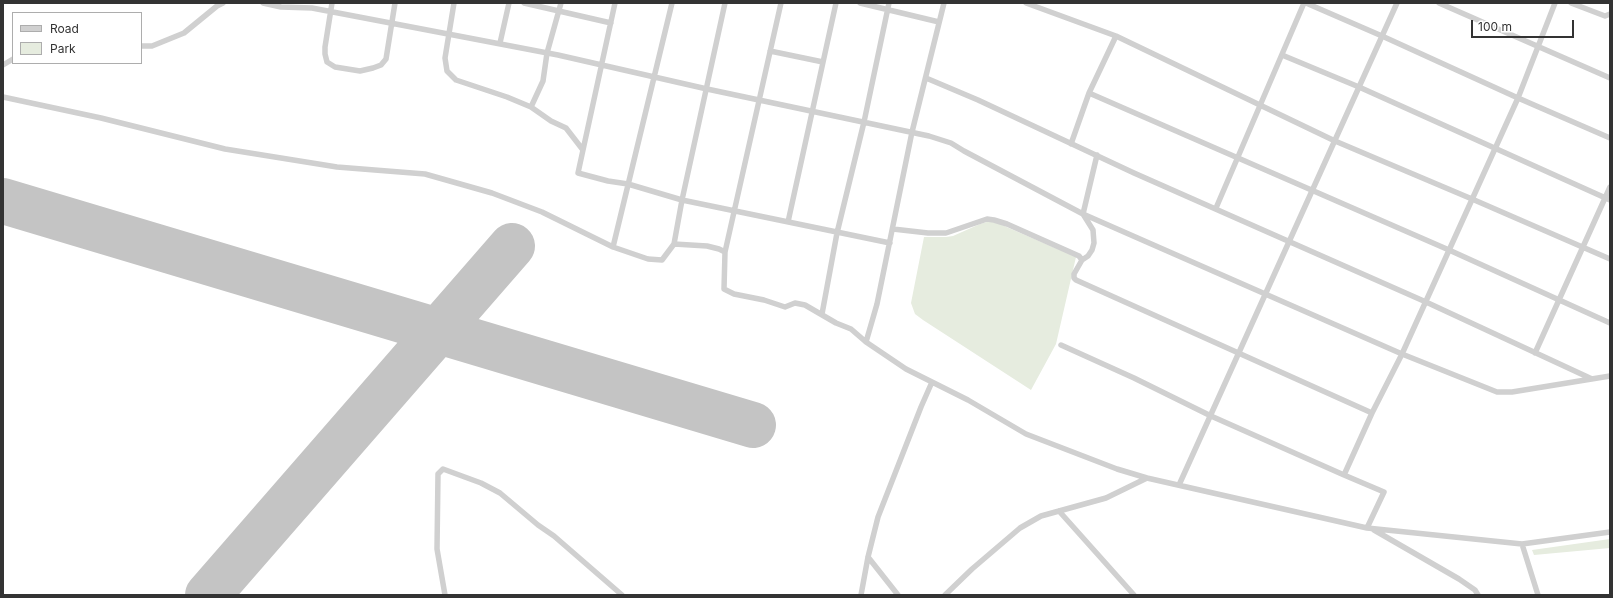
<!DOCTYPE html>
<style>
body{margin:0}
#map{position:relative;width:1613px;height:598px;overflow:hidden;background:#fff;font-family:Inter,sans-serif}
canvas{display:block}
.frame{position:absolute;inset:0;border:4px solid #333;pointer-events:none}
.legend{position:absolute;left:12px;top:12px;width:130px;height:52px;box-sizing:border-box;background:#fff;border:1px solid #adadad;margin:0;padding:5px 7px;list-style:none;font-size:12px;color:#333}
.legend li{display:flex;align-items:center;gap:8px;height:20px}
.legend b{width:20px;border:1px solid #adadad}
.scale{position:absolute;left:1471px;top:20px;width:103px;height:18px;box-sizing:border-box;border:2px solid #333;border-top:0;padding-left:5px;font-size:12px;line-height:14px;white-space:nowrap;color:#333;-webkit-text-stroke:3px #fff;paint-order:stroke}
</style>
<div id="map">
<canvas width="1613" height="598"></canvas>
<div class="frame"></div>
<ul class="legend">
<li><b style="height:5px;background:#d0d0d0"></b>Road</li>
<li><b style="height:11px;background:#e6ecdf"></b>Park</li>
</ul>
<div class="scale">100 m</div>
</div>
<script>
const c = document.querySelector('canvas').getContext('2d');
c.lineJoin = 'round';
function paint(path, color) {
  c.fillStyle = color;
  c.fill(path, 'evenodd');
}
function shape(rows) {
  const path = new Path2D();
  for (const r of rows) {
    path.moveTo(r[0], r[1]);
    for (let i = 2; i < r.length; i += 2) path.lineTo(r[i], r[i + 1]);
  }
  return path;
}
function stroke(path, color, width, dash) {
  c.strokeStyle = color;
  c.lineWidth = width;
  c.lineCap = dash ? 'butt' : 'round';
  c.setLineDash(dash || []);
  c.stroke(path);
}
const green = shape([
 [990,221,995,222,1076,257,1056,344,1031,390,923,320,915,314,911,303,924,237,946,237,953,236,980,224],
 [1610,539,1610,548,1534,555,1532,550]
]);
const runway = shape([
 [3,201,753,425],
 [208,595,512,246]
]);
const minor = shape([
 [263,3,281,7,312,8,558,55,707,89,929,136,951,143,964,151,1083,214,1402,354,1497,392,1512,392,1610,376],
 [332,3,325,47,325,54,327,62,335,67,360,71,373,68,381,65,386,59,395,3],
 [454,3,445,58,447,71,456,80,507,97,531,107,551,121,566,128,583,150,578,173,608,181,628,184,682,200,890,243],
 [524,3,611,23],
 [860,3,939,22],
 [1026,3,1116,36,1335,141,1472,199,1610,259],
 [1306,3,1382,36,1518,98,1610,138],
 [1439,3,1610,78],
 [1571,3,1605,16,1610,14],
 [500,43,509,3],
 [141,46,152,46,184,33,217,6,223,3],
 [770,51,823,62],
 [1282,55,1359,87,1610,200],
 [3,65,13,59],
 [926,78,978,100,1134,173,1426,302,1592,379],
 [1089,93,1449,250,1610,323],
 [3,97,101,118,225,149,337,167,425,174,492,193,542,212,613,247,648,259,662,260,674,244,707,246,719,249,725,252,724,289,734,294,764,300,785,307,795,303,805,305,836,323,851,329,866,342,906,369,968,400,1026,434,1117,469,1147,478,1367,528,1522,544,1610,532],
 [531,107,543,81,547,53,561,3],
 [1071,144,1089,93,1116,36],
 [583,150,615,3],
 [1216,208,1304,3],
 [788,222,836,3],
 [893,229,928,233,946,233,987,219,994,220,1007,224,1079,256,1082,260,1074,274,1074,278,1076,280,1372,413],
 [674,244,682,200,725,3],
 [613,247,672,3],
 [725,252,781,3],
 [1082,260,1088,256,1092,250,1094,243,1093,230,1083,214,1097,155],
 [822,314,837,233,864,122,889,3],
 [866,342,877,304,912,132,944,3],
 [1061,345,1134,378,1211,416,1344,475],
 [1535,353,1610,187],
 [1179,485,1397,3],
 [1059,511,1134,595],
 [1367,528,1384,492,1344,475,1372,413,1402,354,1518,98,1555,3],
 [1374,530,1459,579,1475,590,1478,595],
 [1522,544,1538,595],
 [868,557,898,595],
 [445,595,437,549,438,474,443,469,481,483,500,493,538,525,554,536,622,595],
 [861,595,868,557,878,517,921,407,932,382],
 [945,595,972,569,1020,528,1041,516,1106,498,1147,478]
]);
paint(green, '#e6ecdf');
stroke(runway, '#c4c4c4', 46);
stroke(minor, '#d0d0d0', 5.5);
</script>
